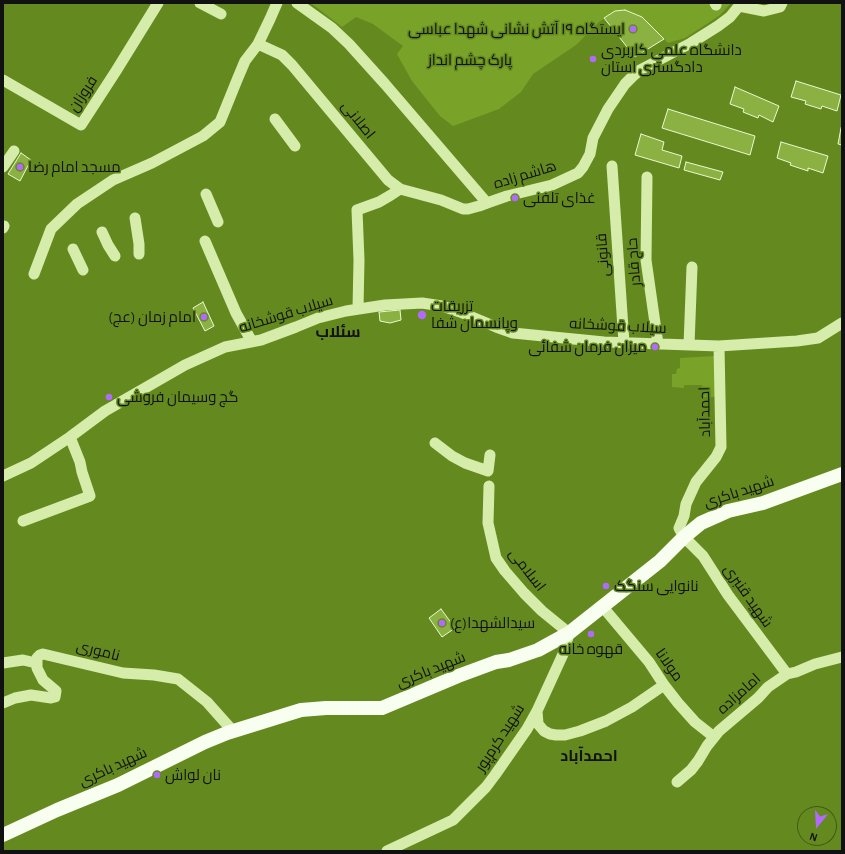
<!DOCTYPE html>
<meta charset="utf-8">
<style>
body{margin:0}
#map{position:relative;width:845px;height:854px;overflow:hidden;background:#648a1f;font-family:"Alegreya Sans",sans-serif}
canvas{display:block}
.frame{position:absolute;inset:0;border:4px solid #111;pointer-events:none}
.north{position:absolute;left:797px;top:806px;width:40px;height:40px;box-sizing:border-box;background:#648a1f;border:1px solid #435a19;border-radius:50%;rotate:198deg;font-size:11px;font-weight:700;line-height:16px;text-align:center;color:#111}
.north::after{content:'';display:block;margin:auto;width:14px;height:18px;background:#b26afa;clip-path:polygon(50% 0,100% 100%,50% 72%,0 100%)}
</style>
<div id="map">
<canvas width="845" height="854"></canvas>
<div class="frame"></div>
<div class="north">N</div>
</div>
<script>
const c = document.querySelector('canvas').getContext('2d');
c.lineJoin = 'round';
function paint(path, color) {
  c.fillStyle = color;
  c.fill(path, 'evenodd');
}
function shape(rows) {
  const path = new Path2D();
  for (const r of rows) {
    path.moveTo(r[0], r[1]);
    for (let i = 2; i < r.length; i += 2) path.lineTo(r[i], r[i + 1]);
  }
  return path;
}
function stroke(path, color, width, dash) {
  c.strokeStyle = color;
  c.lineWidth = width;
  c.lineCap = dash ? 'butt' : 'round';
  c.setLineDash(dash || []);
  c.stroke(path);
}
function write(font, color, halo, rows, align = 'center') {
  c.font = font + ' "Alegreya Sans",Cairo,sans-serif';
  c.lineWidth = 3;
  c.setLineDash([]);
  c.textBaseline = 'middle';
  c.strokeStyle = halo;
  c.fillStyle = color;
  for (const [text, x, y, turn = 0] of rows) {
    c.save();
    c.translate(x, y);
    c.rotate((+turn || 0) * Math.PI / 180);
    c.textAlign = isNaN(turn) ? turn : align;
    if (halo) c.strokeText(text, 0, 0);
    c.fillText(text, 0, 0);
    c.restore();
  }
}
const green = shape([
 [311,3,731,3,720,15,705,25,685,38,668,43,642,17,625,10,615,11,599,22,576,45,533,74,521,92,499,109,453,126,440,116,412,81,397,54,403,46,373,24,356,17,342,27],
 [714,356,716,397,703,397,702,385,684,385,684,388,672,387,672,374,676,374,677,369,680,368,680,358]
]);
const building = shape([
 [625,10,642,17,664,39,635,57,604,18,615,11,625,10],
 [796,81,841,95,837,111,822,106,821,109,805,104,806,101,791,97,796,81],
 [735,87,779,106,773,122,759,115,758,118,743,112,744,109,730,104,735,87],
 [668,109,755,136,750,155,662,128,668,109],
 [841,128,842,129,842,145,838,144,841,128],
 [641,134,664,142,662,150,682,156,679,168,635,155,641,134],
 [781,142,828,156,823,173,808,168,808,171,790,165,791,163,777,158,781,142],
 [21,153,31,160,20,181,8,174,21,153],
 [686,162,723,172,720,180,684,170,686,162],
 [203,302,214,326,205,331,193,308,203,302],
 [400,310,401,320,390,323,380,321,379,312,400,310],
 [441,609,455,628,442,637,429,618,441,609]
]);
const minor = shape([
 [200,3,221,14],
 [277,3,270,19,258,44,282,55,292,65,388,180,400,189,441,200,463,209,468,209,479,206,487,203],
 [297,3,332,28,349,44,385,84,487,203,507,196,552,185,578,173,583,167,590,154,593,138,608,109,625,84,633,76,640,70,691,43,718,26,730,17,739,6,740,3],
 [715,3,716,5],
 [739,6,764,11,780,7,782,3],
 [3,80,81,125,116,71,158,3],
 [275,119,295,146],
 [612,166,624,343],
 [3,167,14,151],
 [647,177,646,260,658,344],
 [206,194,218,222],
 [135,218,139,244,139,254],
 [3,228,4,226],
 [102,232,108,245,115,256],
 [205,241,236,313,252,342],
 [73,249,83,270],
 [34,274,51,229,77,204,113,180,152,163,203,136,220,122,237,80,245,61,258,44],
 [358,309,359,260,357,210,379,202,391,195,400,189],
 [689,345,692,267],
 [719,346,721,447,716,457,696,482,686,504,684,516,679,528,684,537,703,556,728,595,787,674],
 [435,443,452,456,465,463,488,471,490,455],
 [3,476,31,463,70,437,105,411,185,365,225,347,261,340,296,327,318,318,346,311,385,305,422,303,442,306,460,312,496,327,513,333,604,342,719,346,797,341,818,338,842,323],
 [23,521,90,496,82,472,80,462,70,437],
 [602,606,649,662,664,685,678,703,695,722,714,737],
 [3,663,23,660,36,663],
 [3,703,15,698,31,695,51,698,55,697,56,691,43,680,37,668,37,658,40,655,43,654,123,673,154,675,178,679,207,702,223,720,233,731],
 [537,711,538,724,544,731,550,734,556,735,565,735,580,731,606,721,632,707,664,685],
 [677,782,691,770,698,761,707,746,719,731,758,698,768,687,787,674,796,672,815,664,842,657],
 [387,851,453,820,486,787,495,775,527,729,537,711,564,652,569,633,542,611,524,593,505,571,496,558,488,523,489,486]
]);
const major = shape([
 [3,835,57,810,118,785,205,742,227,733,301,710,326,708,382,708,458,676,496,662,509,660,538,650,569,633,660,561,684,537,701,523,728,511,763,503,842,474]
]);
const markers = [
 [633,29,4,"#b26afa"],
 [593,59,4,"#b26afa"],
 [20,167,4,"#b26afa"],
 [515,198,4,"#b26afa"],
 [422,315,5,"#b26afa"],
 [204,317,4,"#b26afa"],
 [655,347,4,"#b26afa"],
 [109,397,4,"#b26afa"],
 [606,586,4,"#b26afa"],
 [442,623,4,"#b26afa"],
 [591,634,4,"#b26afa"],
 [157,775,4,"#b26afa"]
];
const poiNames = [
 ["ایستگاه ۱۹ آتش نشانی شهدا عباسی",625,29,"right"],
 ["دانشگاه علمی کاربردی",601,50],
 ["دادگستری استان",601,67],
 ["مسجد امام رضا",28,167],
 ["غذای تلفنی",523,198],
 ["تزریقات",431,306],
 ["وپانسمان شفا",431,323],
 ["امام زمان (عج)",196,317,"right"],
 ["میزان فرمان شفائی",647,347,"right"],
 ["گچ وسیمان فروشی",117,397],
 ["نانوایی سنگک",614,586],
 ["سیدالشهدا(ع)",450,623],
 ["قهوه خانه",591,649,"center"],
 ["نان لواش",165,775]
];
const parkNames = [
 ["پارک چشم انداز",470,60]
];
const streetNames = [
 ["فروزان",83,94,-57],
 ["اصلانی",358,120,51],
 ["هاشم زاده",525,175,-17],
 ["قانونی",603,255,-94],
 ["حاج قادر",634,262,-94],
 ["سیلاب قوشخانه",286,314,-17],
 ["سیلاب قوشخانه",618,326,3],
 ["احمدآباد",705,412,-91],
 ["شهید باکری",739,492,-18],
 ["اسلامی",527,570,52],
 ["شهید قنبری",748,596,55],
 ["ناموری",98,651,14],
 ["مولانا",669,665,55],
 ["شهید باکری",431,670,-22],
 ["امامزاده",739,694,-42],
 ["شهید کرم‌پور",500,738,-57],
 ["شهید باکری",113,767,-25]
];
const neighbourhoodNames = [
 ["سئلاب",338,332],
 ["احمدآباد",589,756]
];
paint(green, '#79a328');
paint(building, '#8bb143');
stroke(building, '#ebf8d0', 1);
stroke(minor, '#d6ecaa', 11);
stroke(major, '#f8fef0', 14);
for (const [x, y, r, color] of markers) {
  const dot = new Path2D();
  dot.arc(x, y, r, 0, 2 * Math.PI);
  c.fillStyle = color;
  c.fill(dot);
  stroke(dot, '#648a1f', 1.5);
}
write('15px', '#111', '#648a1f', poiNames, 'left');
write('15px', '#111', '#648a1f', parkNames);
write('15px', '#111', '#648a1f', streetNames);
write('bold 16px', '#111', '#648a1f', neighbourhoodNames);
</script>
